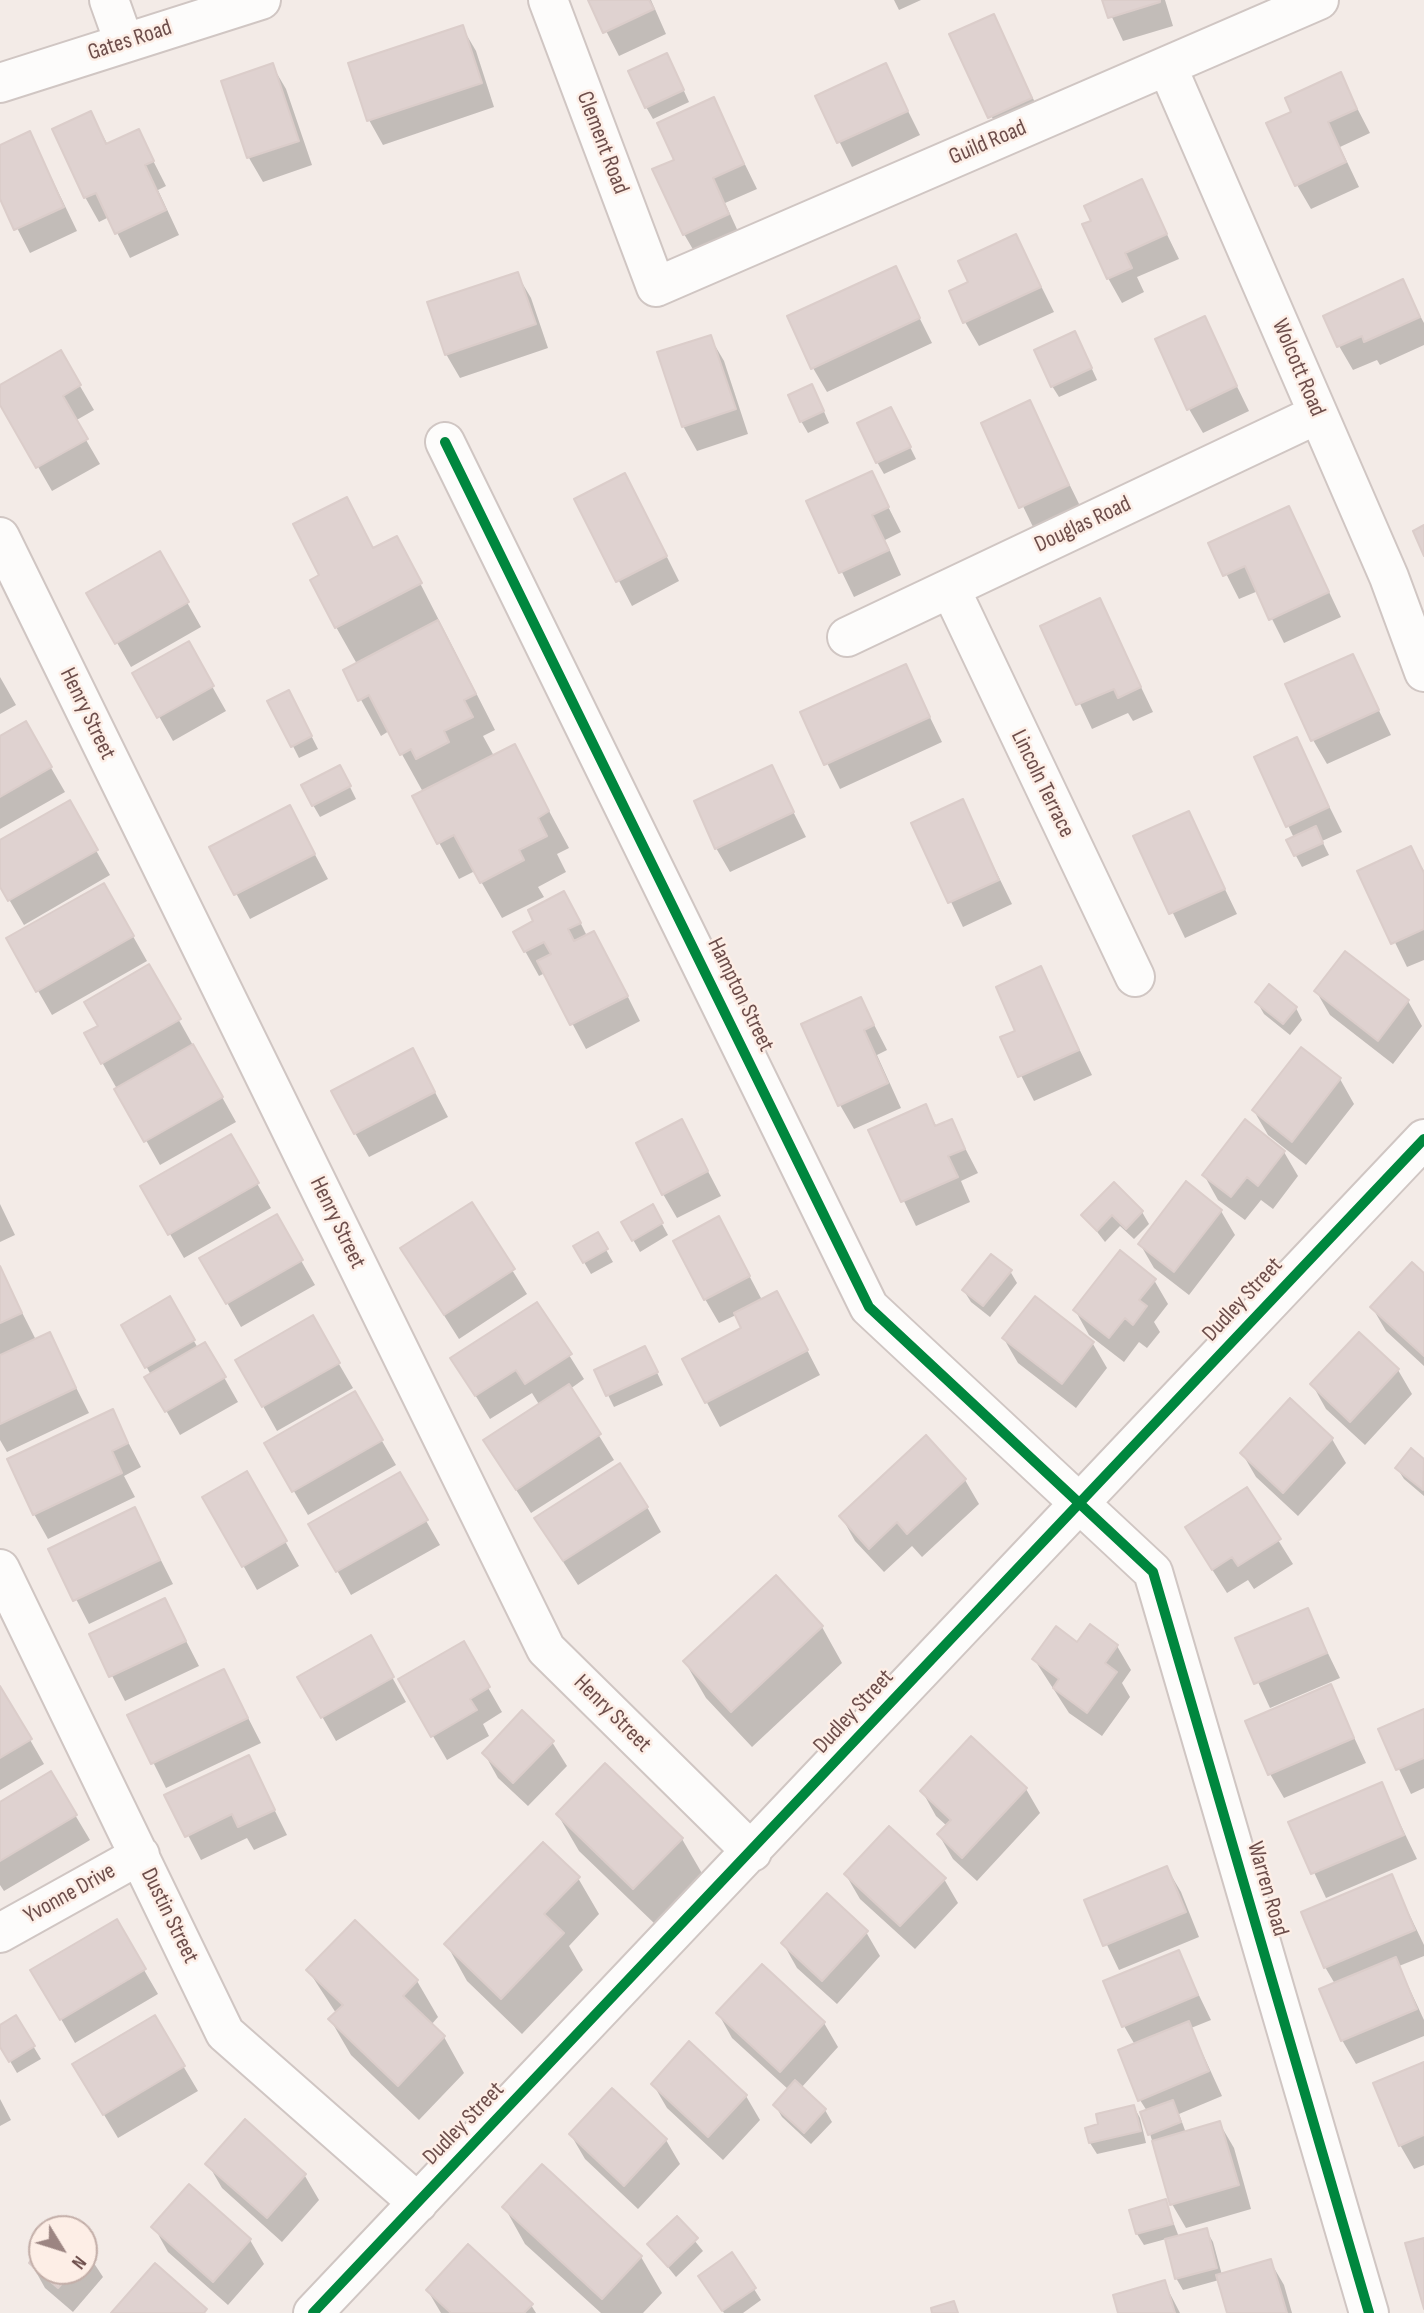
<!DOCTYPE html>
<style>
body{margin:0}
#map{position:relative;width:1424px;height:2313px;overflow:hidden;background:#f3ebe7;font-family:"Sofia Sans Condensed",sans-serif}
canvas{display:block}
.north{position:absolute;left:28px;top:2215px;width:70px;height:70px;box-sizing:border-box;background:#fdeee6;border:2px solid #c3aea8;border-radius:50%;rotate:128deg;font-size:19px;font-weight:700;line-height:28px;text-align:center;color:#6d4e4b}
.north::after{content:'';display:block;margin:auto;width:24px;height:32px;background:#9c8582;clip-path:polygon(50% 0,100% 100%,50% 72%,0 100%)}
</style>
<div id="map">
<canvas width="1424" height="2313"></canvas>
<div class="north">N</div>
</div>
<script>
const c = document.querySelector('canvas').getContext('2d');
c.lineJoin = 'round';
function paint(path, color) {
  c.fillStyle = color;
  c.fill(path, 'evenodd');
}
function shape(rows) {
  const path = new Path2D();
  for (const r of rows) {
    path.moveTo(r[0], r[1]);
    for (let i = 2; i < r.length; i += 2) path.lineTo(r[i], r[i + 1]);
  }
  return path;
}
function stroke(path, color, width, dash) {
  c.strokeStyle = color;
  c.lineWidth = width;
  c.lineCap = dash ? 'butt' : 'round';
  c.setLineDash(dash || []);
  c.stroke(path);
}
function write(font, color, halo, rows, align = 'center') {
  c.font = font + ' "Sofia Sans Condensed",sans-serif';
  c.lineWidth = 5;
  c.setLineDash([]);
  c.textBaseline = 'middle';
  c.strokeStyle = halo;
  c.fillStyle = color;
  for (const [text, x, y, turn = 0] of rows) {
    c.save();
    c.translate(x, y);
    c.rotate((+turn || 0) * Math.PI / 180);
    c.textAlign = isNaN(turn) ? turn : align;
    if (halo) c.strokeText(text, 0, 0);
    c.fillText(text, 0, 0);
    c.restore();
  }
}
const shadow = shape([
 [590,0,651,0,666,34,619,56],
 [894,0,921,0,899,10],
 [1104,0,1165,0,1173,26,1123,41],
 [993,16,1045,123,1004,142,952,35],
 [462,27,476,51,494,107,383,145,369,120],
 [272,65,286,89,312,165,263,182,249,158,223,82],
 [885,65,920,135,852,167,817,97],
 [673,67,689,102,653,119,646,107],
 [1340,75,1370,133,1340,147,1359,187,1311,209,1297,185,1294,113],
 [713,99,757,189,725,203,741,238,698,258,684,234,676,160],
 [90,113,108,145,138,131,166,186,158,190,179,235,130,258,109,217,99,222,85,197],
 [30,133,77,231,30,253,0,195,0,147],
 [1141,181,1179,259,1137,277,1144,292,1122,303,1108,278,1093,222],
 [1016,236,1054,312,979,346,965,322,970,283],
 [895,269,932,343,827,392,813,368],
 [517,274,531,298,548,348,460,378,446,354],
 [1402,282,1424,323,1424,345,1380,365,1377,360,1353,370,1339,346],
 [1204,319,1249,411,1203,433,1189,409],
 [710,337,724,361,748,434,697,451,683,426],
 [1081,345,1097,380,1059,397,1052,386],
 [60,352,94,410,75,421,100,464,52,491,0,401,0,387],
 [818,398,829,423,808,433,801,421],
 [1029,402,1082,510,1035,531,983,424],
 [897,421,916,459,884,474,877,462],
 [871,473,901,532,885,540,901,575,854,597,808,502],
 [346,499,374,549,397,538,495,730,483,736,494,756,514,746,569,848,557,854,566,872,538,887,544,897,502,918,475,871,459,879,414,797,423,792,389,731,381,736,345,671,357,664,336,627,322,576],
 [576,499,638,499,679,581,632,606],
 [1289,508,1341,617,1284,643,1258,591,1239,599,1211,544],
 [159,553,201,627,131,667,89,594],
 [1099,600,1153,712,1133,721,1128,713,1092,729,1043,626],
 [188,644,226,711,173,741,135,674],
 [1352,656,1391,735,1327,764,1313,740],
 [905,666,942,742,840,789,802,713],
 [0,677,16,705,0,714],
 [270,701,295,704,318,749,299,758],
 [25,723,65,792,0,829,0,738],
 [1296,740,1342,832,1322,841,1329,855,1302,867,1288,841,1294,838,1256,758],
 [771,768,806,837,730,872,716,848],
 [346,779,356,799,320,817,313,805],
 [962,802,1012,904,963,927,914,824],
 [69,803,110,875,24,925,0,884,0,842],
 [1188,813,1237,914,1185,938,1136,837],
 [303,832,328,879,250,919,211,847],
 [1411,848,1424,871,1424,960,1407,967,1360,871],
 [104,885,147,961,52,1015,8,939],
 [578,918,587,936,608,957,640,1021,586,1049,545,973,539,976,525,951],
 [149,967,236,1122,160,1165,86,1034,100,1027],
 [1040,969,1092,1075,1034,1101,1002,1038,1017,1031],
 [1316,991,1408,1001,1422,1026,1393,1064,1330,1015],
 [861,999,887,1050,877,1055,901,1108,854,1129,840,1105],
 [1257,1002,1296,1008,1302,1020,1290,1035,1264,1014],
 [426,1075,448,1117,369,1157,355,1133],
 [1340,1079,1354,1104,1306,1165,1268,1135,1254,1111],
 [925,1106,937,1127,951,1121,978,1173,961,1181,970,1202,916,1226,870,1131],
 [682,1122,721,1196,677,1218,663,1194],
 [230,1136,271,1208,184,1258,142,1186],
 [1284,1152,1298,1176,1273,1209,1261,1200,1245,1220,1218,1200,1204,1175],
 [1114,1185,1142,1212,1149,1224,1134,1239,1120,1226,1105,1242,1084,1215],
 [0,1204,15,1235,0,1242],
 [471,1204,527,1294,459,1339,417,1273],
 [652,1206,668,1235,640,1252,623,1222],
 [1221,1211,1235,1235,1189,1295,1154,1268,1140,1244],
 [276,1217,315,1285,241,1327,202,1259],
 [597,1234,613,1262,591,1274,575,1247],
 [732,1243,762,1300,790,1317,820,1375,720,1427,684,1360,743,1329,736,1315,719,1323,705,1299],
 [0,1269,36,1340,49,1334,89,1413,7,1452,0,1440],
 [1010,1271,1017,1283,990,1317,971,1302,964,1291],
 [1424,1276,1424,1366,1386,1331,1372,1307],
 [1154,1280,1168,1304,1154,1322,1160,1332,1147,1348,1139,1342,1124,1362,1089,1335,1075,1310],
 [169,1299,198,1348,205,1344,238,1402,180,1435,147,1377,151,1375,123,1325],
 [537,1304,584,1379,570,1389,614,1460,531,1513,500,1465,540,1406,532,1393,490,1419,467,1382],
 [312,1318,353,1388,277,1431,237,1360],
 [1004,1339,1093,1344,1107,1368,1076,1408,1018,1363],
 [651,1360,663,1385,614,1407,596,1371],
 [1398,1370,1412,1394,1365,1445,1326,1409,1312,1384],
 [354,1393,396,1465,308,1515,266,1444],
 [112,1411,141,1467,124,1476,135,1497,48,1539,34,1514],
 [1332,1439,1346,1463,1298,1516,1256,1477,1242,1453],
 [1411,1450,1424,1461,1424,1496,1404,1479,1397,1468],
 [247,1474,299,1566,257,1590,205,1498],
 [399,1474,440,1545,351,1595,311,1525],
 [965,1480,979,1504,922,1557,912,1546,884,1572,855,1541,841,1516],
 [1247,1490,1293,1564,1254,1589,1248,1580,1227,1593,1201,1552],
 [647,1507,661,1532,578,1585,551,1543],
 [135,1509,173,1584,89,1624,50,1549],
 [165,1600,199,1666,125,1701,91,1635],
 [1307,1610,1340,1678,1270,1708,1238,1639],
 [822,1627,842,1663,752,1747,706,1698,685,1662],
 [370,1638,406,1702,336,1741,300,1678],
 [463,1644,502,1712,483,1724,489,1736,447,1760,400,1680],
 [1078,1644,1117,1646,1131,1670,1122,1683,1130,1697,1102,1736,1069,1713,1034,1659],
 [224,1671,261,1743,166,1788,130,1716],
 [1330,1686,1366,1763,1284,1798,1270,1774],
 [0,1688,44,1764,0,1790],
 [1424,1711,1424,1788,1411,1794,1380,1730],
 [552,1742,567,1766,528,1806,498,1778,484,1753],
 [248,1757,287,1835,254,1850,247,1838,201,1860,167,1795],
 [50,1773,90,1840,4,1891,0,1885,0,1804],
 [1381,1784,1417,1859,1326,1898,1291,1823],
 [1026,1789,1040,1813,977,1881,953,1859,939,1835,947,1826,936,1816,922,1791],
 [558,1815,682,1839,703,1875,655,1924,579,1851],
 [1167,1868,1181,1892,1199,1937,1119,1970,1086,1901],
 [846,1875,944,1879,958,1903,915,1949,860,1899],
 [1391,1876,1424,1945,1424,1956,1399,1966,1424,2020,1424,2036,1356,2064,1342,2040,1335,1984,1325,1967],
 [578,1878,599,1914,569,1946,583,1970,522,2034,467,1981,447,1945],
 [116,1922,158,1994,75,2043,33,1971],
 [355,1922,417,1981,438,2017,431,2025,444,2037,464,2073,419,2120,351,2055,330,2019,336,2013,308,1970],
 [866,1932,880,1956,837,2004,797,1968,783,1943],
 [1178,1952,1211,2020,1191,2028,1222,2096,1179,2114,1186,2133,1220,2124,1234,2148,1251,2209,1186,2228,1172,2204,1150,2134,1147,2111,1140,2100,1135,2045,1124,2026],
 [718,2013,824,2023,838,2047,801,2088,825,2110,832,2122,811,2144,782,2117,775,2105,789,2090,732,2038],
 [154,2017,198,2091,118,2138,74,2065],
 [16,2018,41,2059,17,2073,0,2044,0,2027],
 [690,2044,746,2096,760,2120,723,2160,667,2108,653,2084],
 [1424,2064,1424,2165,1414,2169,1400,2145],
 [0,2099,11,2120,0,2126],
 [1134,2107,1140,2118,1146,2143,1097,2154,1090,2143,1100,2126],
 [245,2122,305,2176,319,2200,282,2242,222,2188,208,2164],
 [571,2135,666,2140,680,2164,638,2209,585,2159],
 [543,2166,641,2257,662,2293,643,2313,601,2313,525,2244,505,2208],
 [1165,2201,1179,2237,1206,2230,1213,2242,1222,2275,1270,2261,1284,2285,1292,2313,1229,2313,1219,2280,1183,2290,1176,2278,1166,2239,1144,2245,1137,2234],
 [677,2219,703,2251,676,2277,649,2244],
 [154,2227,250,2240,264,2264,228,2305,168,2252],
 [84,2248,103,2277,73,2312,45,2288,31,2263,42,2250,42,2271,84,2271],
 [1164,2282,1180,2313,1120,2313],
 [707,2288,754,2289,761,2300,743,2313,724,2313],
 [428,2291,531,2305,536,2313,441,2313]
]);
const building = shape([
 [588,0,649,0,654,9,603,33,588,0],
 [1102,0,1160,0,1160,2,1108,18,1102,0],
 [994,14,1032,98,988,118,949,34,994,14],
 [463,25,482,83,367,121,348,63,463,25],
 [667,53,684,90,645,108,628,71,667,53],
 [273,63,299,141,247,158,221,81,273,63],
 [886,63,908,111,837,143,815,96,886,63],
 [1341,72,1357,109,1328,122,1346,162,1295,186,1266,123,1291,112,1285,98,1341,72],
 [714,97,744,164,713,178,729,214,683,235,652,169,674,160,657,123,714,97],
 [91,111,106,144,139,129,154,161,145,165,166,210,115,234,96,193,84,198,52,129,91,111],
 [30,131,64,207,14,230,0,199,0,145,30,131],
 [1142,179,1167,234,1125,253,1132,268,1107,279,1082,224,1091,221,1084,206,1142,179],
 [1016,234,1041,287,963,323,949,291,968,282,958,261,1016,234],
 [896,266,920,318,811,369,787,316,896,266],
 [518,272,536,324,445,355,427,302,518,272],
 [1403,279,1420,317,1364,342,1362,336,1337,347,1323,316,1403,279],
 [1205,316,1237,386,1187,410,1155,339,1205,316],
 [1075,331,1092,368,1051,387,1034,350,1075,331],
 [711,335,736,409,682,427,657,352,711,335],
 [61,350,81,385,63,396,88,439,36,468,0,405,0,385,61,350],
 [812,384,824,411,800,422,788,395,812,384],
 [1030,400,1069,485,1019,508,981,423,1030,400],
 [891,407,911,447,876,463,857,423,891,407],
 [872,471,889,507,872,515,889,550,839,573,806,501,872,471],
 [625,473,667,556,616,582,574,499,625,473],
 [347,497,373,548,397,536,422,583,335,628,310,580,319,575,293,524,347,497],
 [1289,506,1329,592,1269,620,1245,566,1223,576,1208,543,1289,506],
 [1424,525,1424,556,1413,531,1424,525],
 [160,551,189,602,115,644,86,593,160,551],
 [1100,598,1141,687,1118,698,1114,689,1076,705,1040,626,1100,598],
 [438,620,476,694,464,700,473,717,444,731,449,742,416,759,411,749,400,755,369,695,358,701,343,670,438,620],
 [189,641,214,686,157,718,132,673,189,641],
 [1353,654,1379,710,1311,741,1285,684,1353,654],
 [906,664,930,717,824,765,800,712,906,664],
 [289,690,312,736,291,747,267,701,289,690],
 [26,721,52,767,0,797,0,736,26,721],
 [1297,737,1329,807,1286,827,1254,757,1297,737],
 [515,744,549,811,538,818,547,836,519,850,524,860,480,883,454,835,437,844,412,796,515,744],
 [340,765,351,786,312,806,301,785,340,765],
 [772,765,794,812,715,849,694,801,772,765],
 [963,799,999,880,948,903,911,823,963,799],
 [70,800,98,850,8,901,0,887,0,840,70,800],
 [290,805,315,854,234,895,209,847,290,805],
 [1189,811,1225,889,1169,914,1133,836,1189,811],
 [1316,826,1323,843,1294,856,1286,840,1316,826],
 [1411,846,1424,873,1424,929,1391,944,1357,871,1411,846],
 [104,883,134,936,36,992,6,938,104,883],
 [564,891,581,923,568,929,574,941,594,931,628,996,570,1025,537,961,551,954,544,942,524,952,513,932,533,921,528,910,564,891],
 [1345,951,1409,1000,1378,1041,1314,991,1345,951],
 [149,964,181,1019,101,1064,84,1033,98,1026,84,1002,149,964],
 [1041,966,1079,1050,1018,1077,1000,1037,1015,1031,996,987,1041,966],
 [1269,984,1297,1007,1283,1024,1255,1002,1269,984],
 [861,997,874,1025,864,1030,888,1083,838,1106,801,1024,861,997],
 [193,1044,223,1097,144,1142,114,1089,193,1044],
 [1301,1047,1341,1078,1292,1142,1252,1110,1301,1047],
 [413,1048,435,1092,354,1134,331,1091,413,1048],
 [926,1104,935,1126,952,1119,965,1149,948,1156,958,1177,901,1202,868,1130,926,1104],
 [682,1119,708,1171,662,1195,636,1143,682,1119],
 [1245,1119,1285,1151,1258,1186,1247,1177,1231,1197,1202,1175,1245,1119],
 [231,1134,259,1183,168,1235,140,1186,231,1134],
 [1186,1181,1222,1210,1174,1272,1138,1244,1186,1181],
 [1114,1182,1143,1211,1126,1229,1112,1215,1097,1231,1081,1215,1114,1182],
 [472,1202,515,1269,444,1315,400,1248,472,1202],
 [653,1204,663,1223,632,1241,621,1222,653,1204],
 [277,1214,303,1260,226,1304,199,1258,277,1214],
 [719,1216,750,1276,704,1300,673,1241,719,1216],
 [598,1232,608,1249,583,1263,573,1246,598,1232],
 [1120,1250,1156,1279,1139,1300,1147,1306,1133,1325,1125,1318,1109,1338,1073,1310,1120,1250],
 [991,1254,1012,1270,983,1306,962,1290,991,1254],
 [1412,1262,1424,1273,1424,1356,1370,1307,1412,1262],
 [0,1266,22,1313,0,1323,0,1266],
 [777,1291,808,1350,705,1403,682,1359,741,1328,734,1313,777,1291],
 [170,1296,195,1340,145,1368,121,1325,170,1296],
 [1035,1296,1094,1342,1062,1384,1002,1338,1035,1296],
 [537,1302,572,1354,525,1384,516,1370,475,1396,450,1358,537,1302],
 [313,1315,340,1363,262,1407,235,1360,313,1315],
 [50,1332,76,1388,0,1424,0,1355,50,1332],
 [1359,1332,1399,1369,1350,1422,1310,1384,1359,1332],
 [205,1342,226,1377,165,1412,144,1377,205,1342],
 [645,1346,658,1372,606,1396,594,1370,645,1346],
 [569,1384,601,1434,516,1490,483,1440,569,1384],
 [355,1391,383,1440,292,1492,264,1443,355,1391],
 [1290,1398,1333,1438,1283,1493,1240,1453,1290,1398],
 [113,1409,128,1443,112,1451,122,1473,33,1515,7,1459,113,1409],
 [926,1435,966,1479,907,1534,897,1522,869,1549,839,1516,926,1435],
 [1411,1448,1424,1459,1423,1490,1395,1468,1411,1448],
 [620,1463,648,1507,563,1561,534,1518,620,1463],
 [247,1471,287,1541,242,1567,202,1497,247,1471],
 [400,1472,428,1520,336,1572,308,1524,400,1472],
 [1247,1487,1281,1539,1238,1566,1232,1557,1212,1570,1185,1527,1247,1487],
 [135,1507,160,1560,73,1601,48,1549,135,1507],
 [776,1575,823,1626,731,1712,683,1661,776,1575],
 [165,1598,186,1641,109,1677,89,1634,165,1598],
 [1308,1608,1327,1653,1254,1684,1235,1638,1308,1608],
 [1090,1624,1118,1645,1105,1663,1117,1672,1087,1713,1053,1688,1059,1679,1032,1659,1056,1626,1077,1642,1090,1624],
 [371,1635,394,1677,321,1718,297,1677,371,1635],
 [464,1641,490,1687,470,1699,477,1710,431,1737,398,1679,464,1641],
 [224,1669,248,1718,151,1764,127,1715,224,1669],
 [1331,1684,1354,1738,1268,1775,1245,1721,1331,1684],
 [0,1686,32,1739,0,1758,0,1686],
 [1424,1709,1424,1758,1396,1770,1378,1729,1424,1709],
 [522,1710,554,1741,513,1783,482,1753,522,1710],
 [971,1736,1027,1788,962,1858,937,1834,951,1820,920,1791,971,1736],
 [249,1755,275,1810,238,1827,232,1814,185,1837,164,1795,249,1755],
 [605,1763,683,1838,633,1889,556,1814,605,1763],
 [51,1771,77,1815,0,1861,0,1802,51,1771],
 [1382,1782,1404,1835,1311,1874,1288,1822,1382,1782],
 [889,1826,946,1878,900,1926,844,1874,889,1826],
 [543,1842,580,1877,544,1914,564,1933,501,1999,444,1944,543,1842],
 [1167,1866,1186,1912,1103,1946,1084,1900,1167,1866],
 [1392,1874,1415,1930,1324,1968,1301,1912,1392,1874],
 [827,1893,868,1931,822,1981,781,1943,827,1893],
 [117,1919,146,1969,60,2020,30,1970,117,1919],
 [355,1920,418,1980,403,1996,445,2036,398,2086,328,2019,343,2005,306,1970,355,1920],
 [1179,1950,1198,1995,1122,2027,1103,1981,1179,1950],
 [1396,1957,1417,2009,1341,2041,1319,1989,1396,1957],
 [762,1964,825,2022,780,2072,716,2013,762,1964],
 [16,2015,35,2046,9,2062,0,2047,0,2025,16,2015],
 [155,2015,185,2066,103,2115,72,2064,155,2015],
 [1189,2021,1209,2071,1138,2101,1118,2050,1189,2021],
 [689,2041,747,2095,708,2137,651,2084,689,2041],
 [1424,2062,1424,2135,1399,2146,1373,2083,1424,2062],
 [795,2080,826,2109,804,2133,773,2105,795,2080],
 [612,2088,667,2139,624,2186,569,2134,612,2088],
 [1173,2100,1181,2122,1148,2135,1140,2112,1173,2100],
 [1134,2105,1141,2131,1089,2143,1085,2128,1098,2124,1096,2114,1134,2105],
 [245,2119,306,2174,267,2218,205,2164,245,2119],
 [1220,2121,1239,2185,1170,2205,1152,2141,1220,2121],
 [542,2164,642,2256,602,2299,502,2207,542,2164],
 [189,2184,251,2239,213,2282,151,2227,189,2184],
 [1166,2199,1173,2224,1136,2234,1129,2210,1166,2199],
 [677,2216,698,2238,668,2267,647,2244,677,2216],
 [1207,2228,1217,2268,1175,2279,1165,2239,1207,2228],
 [1424,2238,1424,2309,1405,2243,1424,2238],
 [468,2244,533,2304,524,2313,451,2313,426,2290,468,2244],
 [42,2247,42,2271,73,2271,58,2288,29,2263,42,2247],
 [732,2252,756,2288,722,2311,698,2276,732,2252],
 [1271,2259,1287,2313,1227,2313,1216,2275,1271,2259],
 [155,2263,207,2309,204,2313,111,2313,155,2263],
 [1165,2280,1175,2313,1118,2313,1113,2295,1165,2280],
 [954,2301,958,2313,932,2313,931,2308,954,2301]
]);
const minor = shape([
 [109,0,124,42],
 [548,0,656,287,1319,0],
 [1167,66,1389,577,1424,672],
 [0,83,261,0],
 [445,442,869,1307,1153,1572,1369,2313],
 [0,537,546,1649,752,1852],
 [951,590,1135,977],
 [847,637,1318,414],
 [0,1569,225,2033,418,2203],
 [0,1933,140,1855],
 [313,2313,1424,1139]
]);
const cycleway = shape([
 [445,442,869,1307,1153,1572,1369,2313],
 [313,2313,1424,1139]
]);
const streetNames = [
 ["Gates Road",130,41,-18],
 ["Clement Road",602,143,69],
 ["Guild Road",988,143,-23],
 ["Wolcott Road",1298,368,67],
 ["Douglas Road",1083,525,-25],
 ["Henry Street",87,714,64],
 ["Lincoln Terrace",1042,784,64],
 ["Hampton Street",740,995,64],
 ["Henry Street",337,1223,64],
 ["Dudley Street",1243,1300,-47],
 ["Dudley Street",854,1712,-47],
 ["Henry Street",612,1714,45],
 ["Warren Road",1267,1889,74],
 ["Yvonne Drive",70,1894,-29],
 ["Dustin Street",169,1916,64],
 ["Dudley Street",464,2124,-46]
];
paint(shadow, '#0003');
paint(building, '#dfd2d0');
stroke(building, '#dbcdca', 2);
stroke(minor, '#d0c6c3', 42);
stroke(minor, '#fdfcfb', 38);
stroke(cycleway, '#00873e', 10);
write('23px', '#6d4e4b', '#fdeee6', streetNames);
</script>
